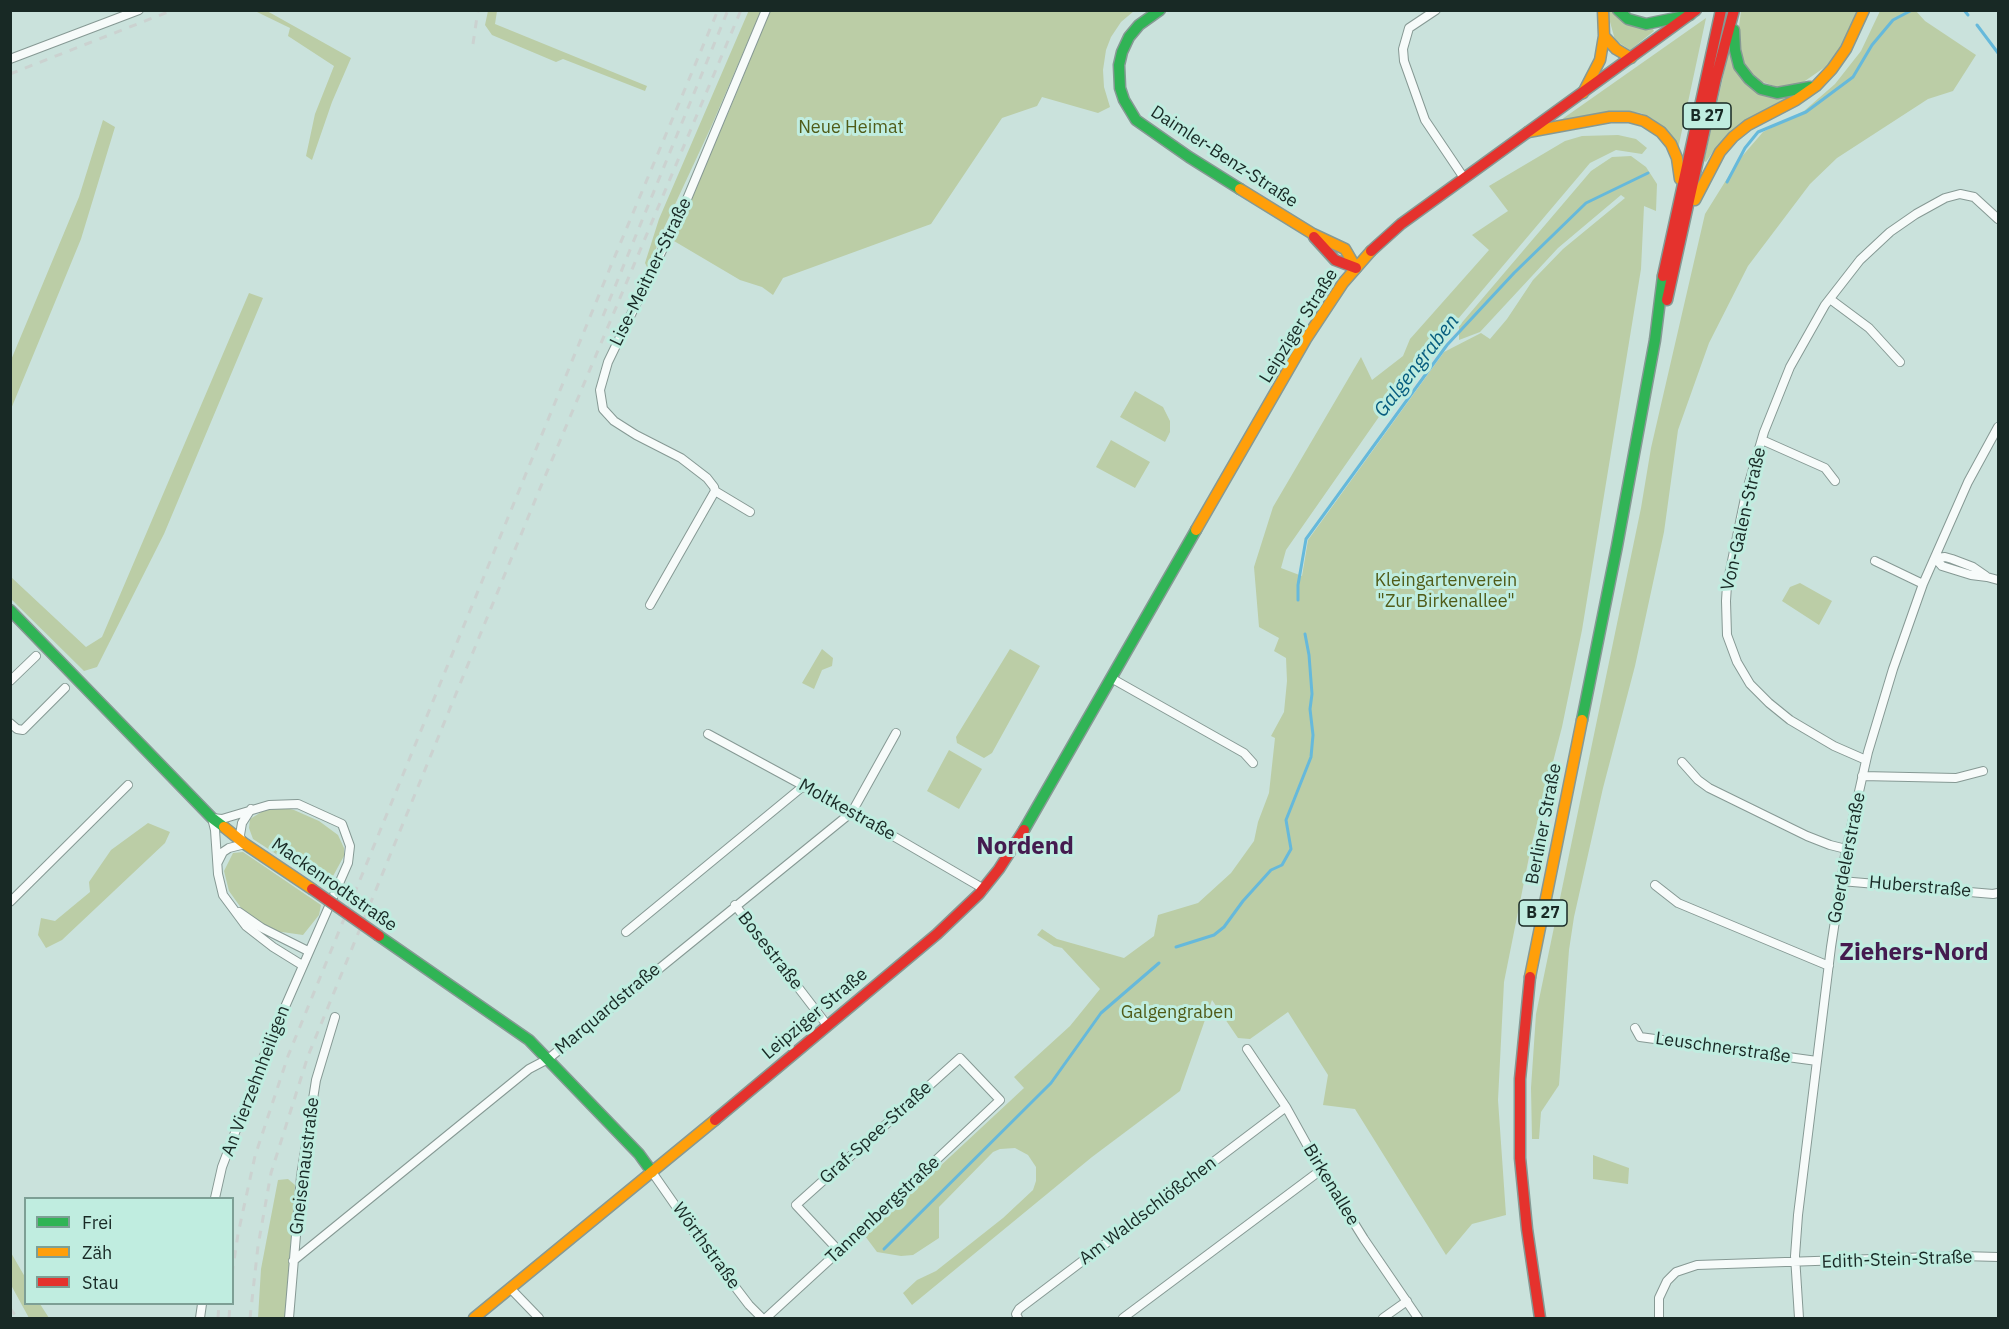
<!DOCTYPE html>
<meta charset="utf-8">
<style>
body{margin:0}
#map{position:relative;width:2009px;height:1329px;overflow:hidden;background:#cae2dc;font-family:"IBM Plex Sans",sans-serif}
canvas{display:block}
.frame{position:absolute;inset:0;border:12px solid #182925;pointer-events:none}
.legend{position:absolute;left:24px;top:1197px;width:210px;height:108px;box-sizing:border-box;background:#c0ede0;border:2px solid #7d9f95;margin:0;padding:8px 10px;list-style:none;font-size:18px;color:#182925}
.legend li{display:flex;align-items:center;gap:12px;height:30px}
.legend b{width:30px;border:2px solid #7d9f95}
</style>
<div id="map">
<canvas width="2009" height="1329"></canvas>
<div class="frame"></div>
<ul class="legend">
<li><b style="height:8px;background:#30b455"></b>Frei</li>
<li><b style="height:8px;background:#ff9f0a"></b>Zäh</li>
<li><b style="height:8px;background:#e5322d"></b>Stau</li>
</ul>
</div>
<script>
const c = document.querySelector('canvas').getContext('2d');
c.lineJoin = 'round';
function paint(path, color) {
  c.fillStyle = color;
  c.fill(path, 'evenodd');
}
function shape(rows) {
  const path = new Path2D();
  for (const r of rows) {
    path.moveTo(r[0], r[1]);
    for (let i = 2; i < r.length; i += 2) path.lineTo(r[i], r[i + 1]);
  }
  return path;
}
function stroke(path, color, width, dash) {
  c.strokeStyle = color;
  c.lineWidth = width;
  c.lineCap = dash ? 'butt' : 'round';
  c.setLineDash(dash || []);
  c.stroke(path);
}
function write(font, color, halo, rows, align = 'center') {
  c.font = font + ' "IBM Plex Sans",sans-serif';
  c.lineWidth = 6;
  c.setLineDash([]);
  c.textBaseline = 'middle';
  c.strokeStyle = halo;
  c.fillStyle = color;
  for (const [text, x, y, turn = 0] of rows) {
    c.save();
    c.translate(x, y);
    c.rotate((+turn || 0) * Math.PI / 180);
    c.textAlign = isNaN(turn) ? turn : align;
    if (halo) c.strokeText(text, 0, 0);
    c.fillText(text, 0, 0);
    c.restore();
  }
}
const green = shape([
 [749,10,761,11,711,127,664,228,648,269,645,263,659,219],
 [259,11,267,11,351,58,332,102,312,160,306,156,315,114,334,66,288,36,290,28,257,12],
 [488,11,497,11,495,24,647,86,645,91,563,59,556,62,492,35,485,25],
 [770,11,1134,11,1121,22,1111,37,1106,50,1103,70,1104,87,1110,107,1098,113,1042,97,1037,106,1002,118,931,224,783,278,773,295,762,287,740,280,674,241,677,227,729,111],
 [1607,11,1614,11,1653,29,1654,31,1630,50,1615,40],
 [1741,11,1858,11,1845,41,1828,65,1802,83,1777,87,1757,80,1741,61,1738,34],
 [1880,11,1916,11,1925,21,1976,55,1953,91,1928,99,1837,158,1810,184,1748,266,1709,343,1678,430,1664,532,1635,666,1603,788,1574,917,1569,950,1559,1085,1541,1112,1539,1139,1532,1139,1531,1088,1536,1014,1641,508,1651,448,1705,214,1738,161,1763,132,1804,111,1835,84,1861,51],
 [1706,18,1678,149,1654,120,1641,113,1626,111,1558,122],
 [1729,51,1740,75,1793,94,1712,153,1706,162,1704,161],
 [103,120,115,127,81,239,11,409,11,360,79,197],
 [1618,135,1636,139,1647,148,1642,154,1616,150,1590,163,1397,391,1286,550,1281,568,1302,576,1308,540,1444,352,1481,333,1490,339,1507,319,1533,280,1563,249,1625,198,1621,195,1558,248,1480,332,1459,340,1459,326,1591,171,1612,157,1631,156,1646,167,1657,184,1656,211,1644,206,1641,269,1582,630,1562,727,1531,847,1504,982,1498,1100,1506,1215,1472,1224,1446,1255,1355,1109,1323,1105,1328,1075,1288,1012,1250,1039,1238,1038,1212,1000,1180,1091,1092,1157,912,1305,903,1293,917,1280,936,1271,1003,1218,1033,1190,1036,1181,1036,1167,1028,1155,1015,1148,1000,1149,993,1152,939,1207,939,1238,913,1255,901,1256,877,1252,865,1236,1024,1088,1014,1077,1070,1026,1100,989,1062,948,1054,946,1037,935,1042,929,1057,939,1124,958,1154,936,1158,915,1198,903,1231,873,1254,841,1258,822,1269,793,1275,738,1271,736,1284,712,1287,681,1286,658,1274,651,1279,638,1259,627,1254,567,1273,507,1361,357,1372,380,1403,356,1410,339,1489,250,1472,235,1508,211,1489,186,1565,141,1582,136],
 [249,293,263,298,164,534,97,667,84,671,11,599,11,577,86,647,102,637],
 [1135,391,1163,407,1170,421,1170,432,1165,442,1120,417],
 [1111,440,1150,462,1135,488,1096,467],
 [1800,583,1832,601,1819,625,1782,601,1790,587],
 [822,649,833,658,832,666,822,670,814,689,802,683],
 [1010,649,1040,666,992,753,984,758,957,743,956,737],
 [949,750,982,769,959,809,927,791],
 [282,807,294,810,319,821,338,835,344,848,344,856,327,887,253,839,249,828,250,819,263,811],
 [148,823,170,832,165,843,62,940,46,948,38,935,41,918,55,921,90,892,89,882,111,850],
 [243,852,321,905,319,915,303,935,275,931,244,912,229,891,224,871,233,853],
 [1593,1155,1629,1168,1628,1184,1593,1179],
 [288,1179,295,1185,285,1318,258,1318,261,1269,278,1180],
 [10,1251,25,1277,26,1304,40,1304,49,1318,29,1318,11,1285]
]);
const stream = shape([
 [1964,10,1968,15],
 [1977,25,1998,53],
 [1727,182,1745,148,1758,132,1806,112,1853,77,1872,45,1893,20,1912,10],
 [1298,600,1298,585,1306,539,1447,345,1514,273,1586,203,1648,173],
 [1176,947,1214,935,1224,927,1243,901,1271,870,1282,865,1291,849,1286,820,1311,757,1313,735,1310,709,1312,694,1309,655,1305,634],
 [884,1249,1051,1083,1101,1013,1159,963]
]);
const street = shape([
 [1436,10,1409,28,1403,49,1404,61,1425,120,1464,178],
 [10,59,139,10],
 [1830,299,1869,328,1900,362],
 [1762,440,1825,468,1835,481],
 [715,491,750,512],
 [1935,558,1942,566,1971,575,1987,577,1998,580],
 [1935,558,1945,557,1952,559,1973,567,1986,576],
 [1875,561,1923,584],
 [650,605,715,491,714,487,707,478,681,458,636,435,614,421,603,409,600,390,608,362,687,199,766,10],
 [1111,678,1244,753,1253,763],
 [10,681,36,656],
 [10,723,17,729,23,730,65,688],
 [708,734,852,812,984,889],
 [1866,760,1834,746,1790,720,1769,703,1750,684,1737,662,1727,635,1726,601,1727,585,1746,493,1764,432,1790,367,1825,305,1860,260,1890,232,1916,214,1945,198,1960,194,1974,197,1998,219],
 [1682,762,1698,780,1709,788,1807,836,1830,845,1846,849],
 [1862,776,1956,778,1983,771],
 [241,841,240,835,242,823,251,809],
 [218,862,223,852,229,848,245,844],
 [1841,881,1993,894,1998,893],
 [1655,885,1678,903,1829,966],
 [10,902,128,785],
 [735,905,827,1025],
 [239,912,262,928,308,951],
 [626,932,801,788,806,787],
 [1635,1028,1640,1037,1817,1061],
 [1247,1049,1286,1107,1321,1170,1364,1239,1418,1318],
 [652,1172,700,1241,749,1305,762,1318],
 [215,1198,222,1167,267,1048,348,863,350,846,342,824,298,804,269,805,222,819,212,818,215,830,218,874,223,895,246,926,273,947,302,965],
 [293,1261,529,1069,548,1059,852,812,896,733],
 [510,1288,539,1318],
 [200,1318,202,1304],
 [289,1318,301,1176,316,1080,335,1017],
 [766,1318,850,1241,1000,1100,960,1058,796,1205,839,1251],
 [1018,1318,1016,1314,1019,1309,1286,1107],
 [1123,1318,1321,1170],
 [1383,1318,1407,1301],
 [1659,1318,1659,1298,1667,1281,1676,1272,1697,1265,1962,1256,1998,1257],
 [1799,1318,1795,1256,1798,1215,1831,947,1845,855,1856,805,1868,752,1893,669,1923,584,1968,482,1998,427]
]);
const fast = shape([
 [1160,10,1139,25,1129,37,1122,52,1119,65,1120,88,1124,100,1136,120,1189,157,1240,189],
 [1618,10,1628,19,1646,24,1690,15],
 [1734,30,1735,50,1739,66,1749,79,1761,89,1777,93,1810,87],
 [10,610,212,818,224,827],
 [1582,720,1617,546,1655,340,1663,276],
 [1024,830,1196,530],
 [379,936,529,1040,639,1154,652,1172]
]);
const slow = shape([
 [1604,36,1616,49,1631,58],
 [1583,93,1600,60,1604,36,1603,10],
 [1528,132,1610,117,1629,117,1644,121,1661,132,1671,144,1677,158,1680,179],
 [1240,189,1313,234,1345,249,1356,268],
 [1695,200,1720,152,1733,137,1748,125,1796,100,1816,86,1832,69,1846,49,1864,10],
 [1196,530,1306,339,1343,283,1371,251],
 [224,827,245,844,312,889],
 [1530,977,1582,720],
 [474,1318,715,1120]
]);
const jam = shape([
 [1314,237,1335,260,1356,268],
 [1371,251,1401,224,1696,10],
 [1663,276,1721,10],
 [1667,300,1716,78,1734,10],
 [1530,977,1520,1079,1520,1158,1527,1229,1540,1318],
 [715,1120,937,934,979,894,999,869,1024,830]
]);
const rail = shape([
 [473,44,478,10],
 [10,74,173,10],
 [603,316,728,10],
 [232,1274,238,1234,255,1156,288,1056,610,268,718,10],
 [10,1308,17,1318],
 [218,1318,219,1304],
 [229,1318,230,1304],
 [250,1318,258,1246,271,1173,308,1056,536,498,741,10]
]);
const jamBridge = shape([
 [312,889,379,936]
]);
const shields = [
 [1707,116,48],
 [1543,913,48]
];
const shieldNames = [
 ["B 27",1707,116],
 ["B 27",1543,913]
];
const parkNames = [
 ["Neue Heimat",851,128],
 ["Kleingartenverein",1446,581],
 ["\"Zur Birkenallee\"",1446,602],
 ["Galgengraben",1177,1013]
];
const streetNames = [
 ["Daimler-Benz-Straße",1224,157,33],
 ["Lise-Meitner-Straße",651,272,-64],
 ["Leipziger Straße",1299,326,-58],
 ["Von-Galen-Straße",1744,519,-77],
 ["Moltkestraße",847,810,29],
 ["Berliner Straße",1544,824,-79],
 ["Goerdelerstraße",1847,858,-79],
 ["Mackenrodtstraße",334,885,35],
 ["Huberstraße",1920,887,5],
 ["Bosestraße",770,951,52],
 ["Marquardstraße",608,1009,-40],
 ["Leipziger Straße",815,1014,-40],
 ["Leuschnerstraße",1723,1048,8],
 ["An Vierzehnheiligen",256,1081,-69],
 ["Graf-Spee-Straße",876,1133,-42],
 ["Gneisenaustraße",305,1166,-83],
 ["Birkenallee",1331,1185,59],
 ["Tannenbergstraße",883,1210,-43],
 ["Am Waldschlößchen",1148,1211,-37],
 ["Wörthstraße",706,1246,54],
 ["Edith-Stein-Straße",1897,1260,-2]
];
const waterNames = [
 ["Galgengraben",1417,366,-52]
];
const districtNames = [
 ["Nordend",1025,847],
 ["Ziehers-Nord",1914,953]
];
paint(green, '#bbcda6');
stroke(stream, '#66b9db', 3);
stroke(street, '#869994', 10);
stroke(fast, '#869994', 13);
stroke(slow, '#869994', 13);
stroke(jam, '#869994', 13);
stroke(street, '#f7fbfa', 8);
stroke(fast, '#30b455', 10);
stroke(slow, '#ff9f0a', 10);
stroke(jam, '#e5322d', 10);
stroke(rail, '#cbd2d0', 3, [8, 8]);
stroke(jamBridge, '#869994', 13, []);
stroke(jamBridge, '#e5322d', 10);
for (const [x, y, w] of shields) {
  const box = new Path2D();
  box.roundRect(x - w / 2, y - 13, w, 26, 4.5);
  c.fillStyle = '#c0ede0';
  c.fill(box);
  stroke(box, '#182925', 1.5);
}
write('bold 16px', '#182925', null, shieldNames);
write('18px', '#505b18', '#c0ede0', parkNames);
write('18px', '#182925', '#c0ede0', streetNames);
write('italic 20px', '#075d7f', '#c0ede0', waterNames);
write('bold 24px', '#441b4f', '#c0ede0', districtNames);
</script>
